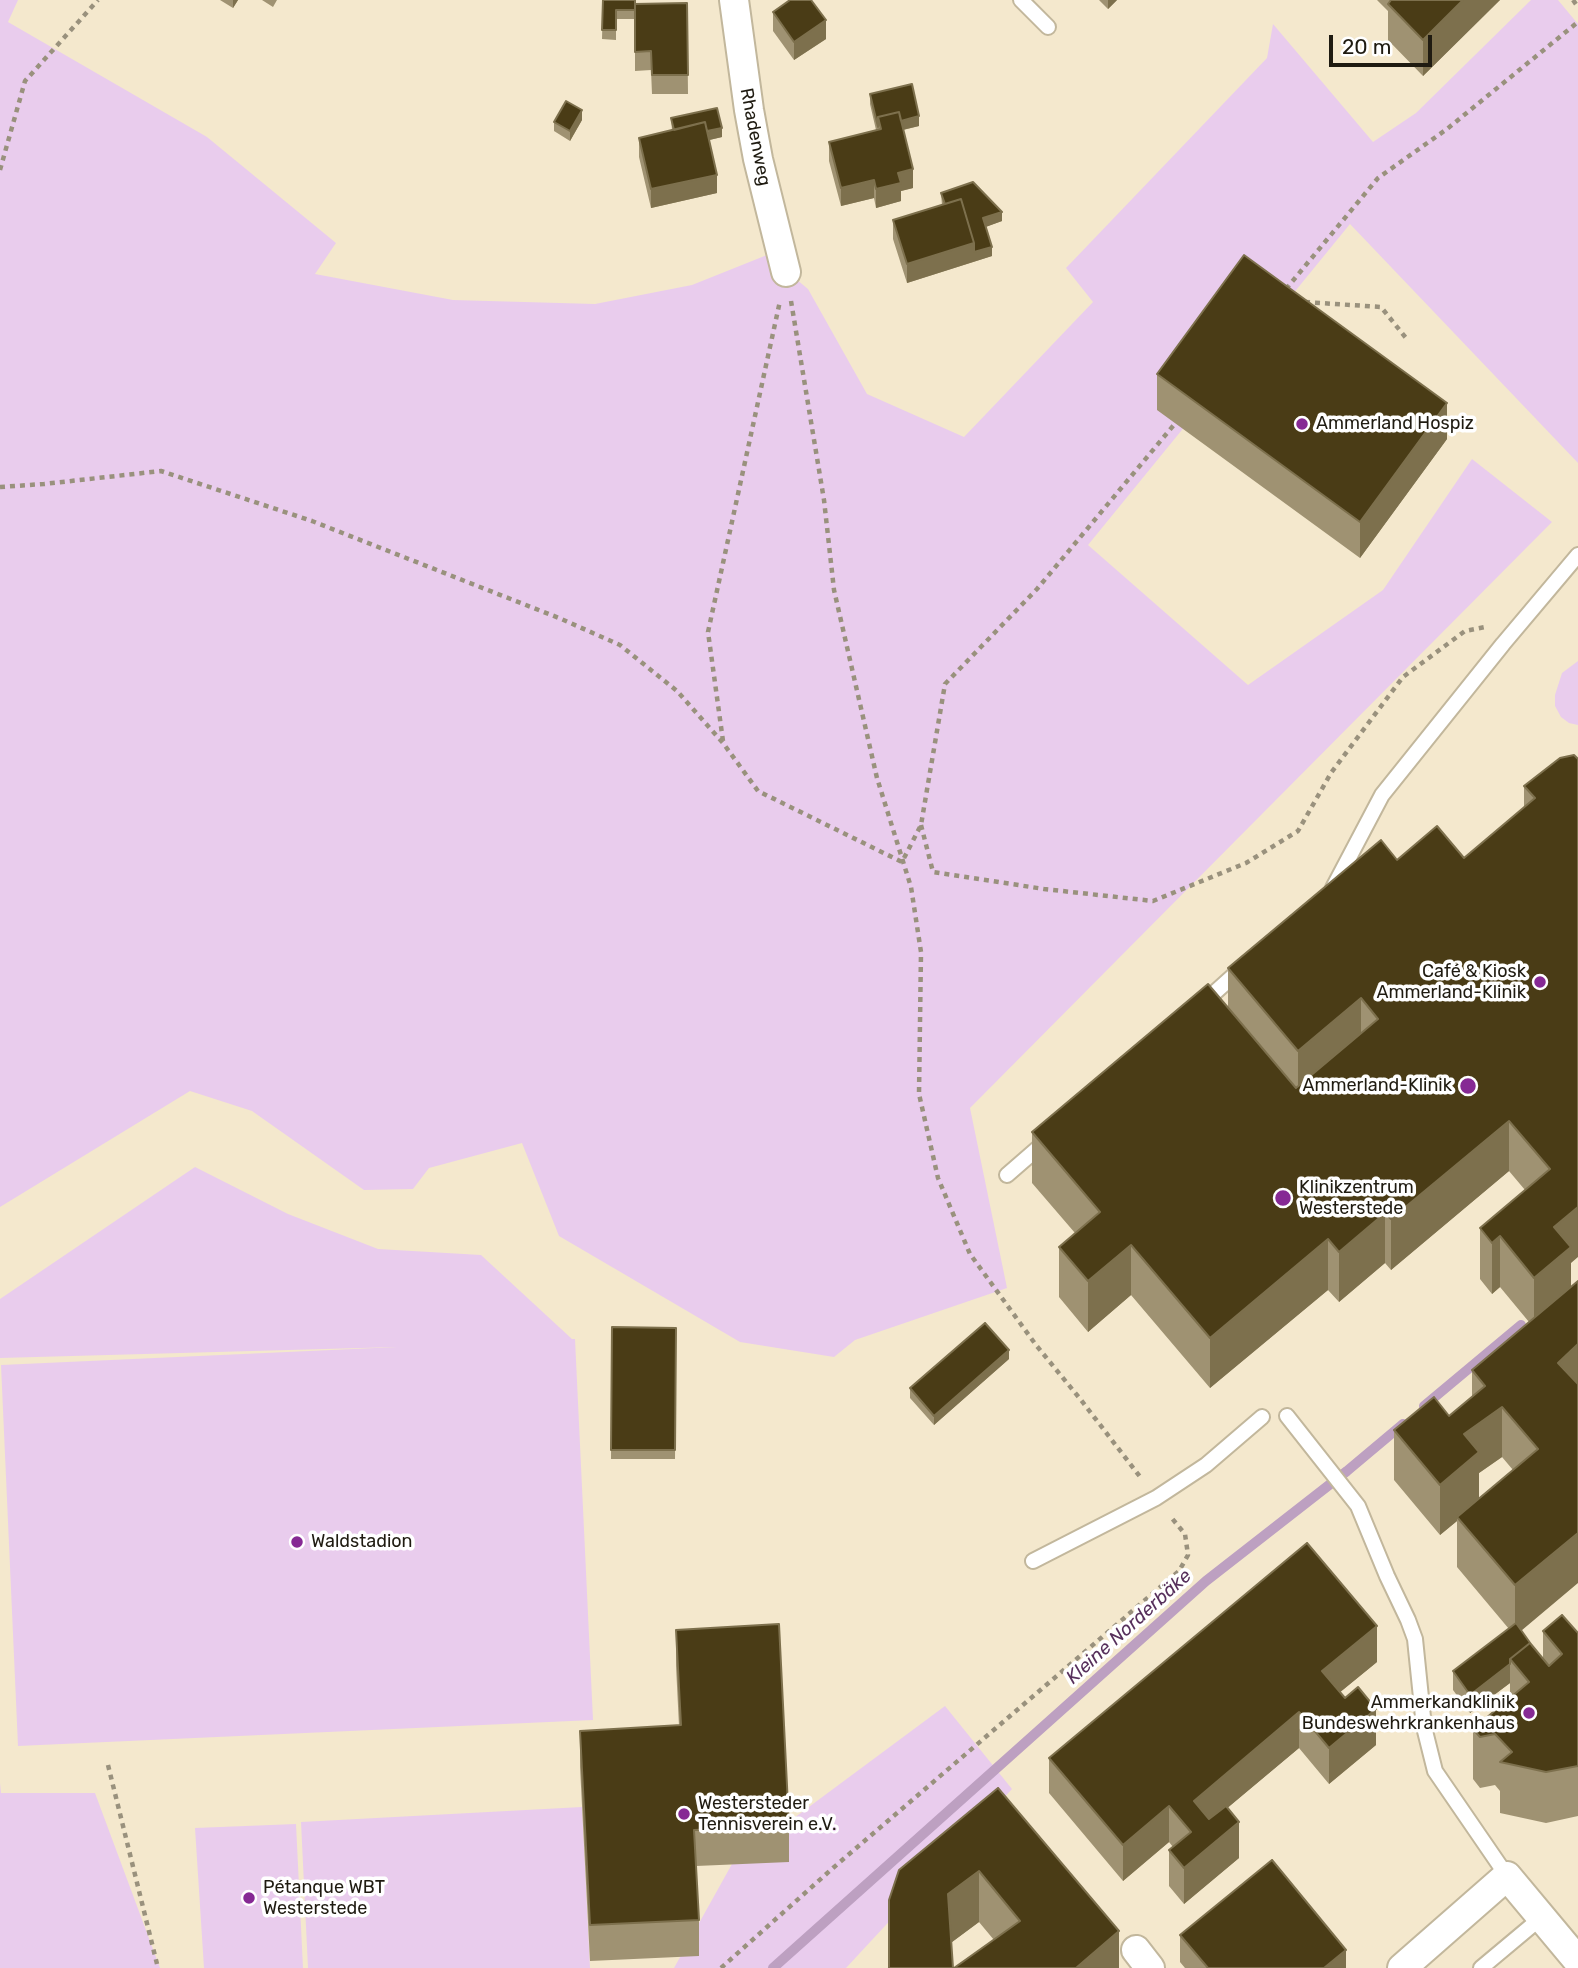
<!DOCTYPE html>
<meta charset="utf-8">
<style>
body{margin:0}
#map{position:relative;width:1578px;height:1968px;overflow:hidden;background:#f4e8cd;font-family:Rubik,sans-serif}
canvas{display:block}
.scale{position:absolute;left:1329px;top:35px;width:103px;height:32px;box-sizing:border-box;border:4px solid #1f1b11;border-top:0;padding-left:9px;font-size:21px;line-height:24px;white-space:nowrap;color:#1f1b11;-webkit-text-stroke:5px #fff;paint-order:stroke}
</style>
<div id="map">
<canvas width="1578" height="1968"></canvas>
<div class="scale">20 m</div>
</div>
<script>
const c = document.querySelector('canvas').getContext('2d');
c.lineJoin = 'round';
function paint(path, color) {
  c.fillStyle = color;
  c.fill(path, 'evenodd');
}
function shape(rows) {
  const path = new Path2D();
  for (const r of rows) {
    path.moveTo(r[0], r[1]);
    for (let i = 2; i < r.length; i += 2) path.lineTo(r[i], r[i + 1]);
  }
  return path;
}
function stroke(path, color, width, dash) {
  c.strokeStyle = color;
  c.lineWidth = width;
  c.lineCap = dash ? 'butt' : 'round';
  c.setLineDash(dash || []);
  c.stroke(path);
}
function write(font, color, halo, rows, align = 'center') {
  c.font = font + ' Rubik,sans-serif';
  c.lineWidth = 7;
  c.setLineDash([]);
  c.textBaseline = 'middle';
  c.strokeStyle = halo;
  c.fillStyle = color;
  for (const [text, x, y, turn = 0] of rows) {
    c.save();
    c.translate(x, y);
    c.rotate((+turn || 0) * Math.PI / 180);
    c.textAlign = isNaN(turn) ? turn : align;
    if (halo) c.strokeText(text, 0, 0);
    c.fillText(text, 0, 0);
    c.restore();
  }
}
const green = shape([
 [0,0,18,0,8,22,207,137,336,243,315,274,453,300,595,304,692,285,767,255,808,289,867,394,964,437,1093,302,1066,268,1267,58,1273,24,1373,142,1416,113,1531,0,1558,0,1578,24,1578,463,1350,224,1088,545,1248,685,1383,590,1472,459,1552,522,970,1108,1007,1288,855,1340,834,1357,740,1342,559,1236,522,1143,429,1168,413,1189,364,1190,252,1111,190,1091,0,1207],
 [1578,661,1578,725,1569,723,1561,717,1555,706,1555,695,1562,673],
 [195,1167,288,1214,378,1249,481,1255,572,1339,575,1339,593,1720,18,1746,1,1365,397,1347,0,1358,0,1299],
 [945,1706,1012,1789,846,1968,674,1968,732,1864],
 [0,1783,1,1793,95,1793,160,1968,0,1968],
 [582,1807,590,1968,308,1968,301,1822],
 [296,1824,303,1968,204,1968,195,1828]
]);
const stream = shape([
 [1424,1406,1521,1325],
 [773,1968,1206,1581,1347,1471,1403,1424]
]);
const path = shape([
 [1573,0,1578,7],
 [0,170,25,81,98,0],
 [1286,289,1378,178,1447,129,1578,22],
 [791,301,824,500,834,590,877,778,911,887,921,952,919,1094,938,1178,970,1254,1036,1345,1081,1400,1141,1478],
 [1305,302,1381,307,1406,338],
 [0,487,44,484,161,471,312,521,559,618,620,645,677,691,723,743,758,791,902,862,921,825,945,684,1037,589,1178,420],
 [723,741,708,632,780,301],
 [921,825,933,872,1044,889,1153,901,1246,863,1298,831,1331,773,1403,677,1465,631,1485,627],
 [108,1765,158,1968],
 [721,1968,833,1868,1179,1571,1188,1555,1185,1534,1170,1516]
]);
const lane = shape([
 [1021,0,1048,27],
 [1333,888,1382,795,1503,644,1578,555],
 [1202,1004,1242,968],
 [1007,1175,1045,1142],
 [1287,1416,1358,1506,1387,1576,1408,1620,1415,1639,1424,1727,1435,1771,1507,1876],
 [1033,1561,1156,1498,1206,1465,1262,1417],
 [1481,1968,1542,1917]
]);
const street = shape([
 [734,0,749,110,758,159,786,272],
 [1136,1950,1150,1968],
 [1402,1968,1507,1876,1578,1961]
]);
const wall = shape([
 [220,0,238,0,233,8],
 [262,0,277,0,273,7],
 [603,0,635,4,687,3,688,94,652,94,651,70,635,71,635,19,616,19,616,40,602,39],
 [1099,0,1117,0,1108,9],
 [1377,0,1500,0,1423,76,1388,40,1388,11],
 [773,12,826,39,794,60,773,31],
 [870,94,919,126,903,130,913,188,901,191,901,201,876,208,874,198,841,206,829,161,829,142,876,130,870,104],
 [671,118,722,137,709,140,717,193,651,208,639,157,639,138,672,130],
 [582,120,570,141,554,131,554,122],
 [941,193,1002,221,985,227,992,256,907,283,893,239,893,220,942,205],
 [1157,374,1447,439,1360,558,1157,410],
 [1560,758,1571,1263,1521,1631,1543,1659,1543,1631,1578,1633,1578,1816,1546,1823,1500,1813,1500,1791,1495,1785,1480,1788,1473,1779,1473,1729,1510,1697,1510,1683,1470,1713,1453,1690,1453,1671,1509,1629,1457,1567,1457,1521,1440,1535,1394,1480,1394,1430,1449,1416,1472,1397,1472,1370,1529,1322,1500,1287,1492,1294,1480,1279,1480,1228,1525,1190,1509,1171,1391,1270,1385,1263,1339,1302,1328,1290,1210,1388,1131,1295,1088,1332,1059,1297,1059,1247,1075,1233,1032,1183,1032,1132,1228,1008,1228,968,1397,860,1464,858,1524,808,1524,786],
 [1502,1457,1513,1470,1479,1498,1479,1473],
 [612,1327,676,1328,675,1459,611,1459],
 [1009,1359,934,1425,910,1398,910,1388],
 [676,1630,789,1826,789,1862,696,1866,699,1920,699,1956,590,1961,580,1767,580,1731,679,1726,676,1666],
 [1377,1662,1340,1692,1376,1745,1329,1784,1299,1748,1227,1808,1239,1858,1184,1904,1169,1886,1169,1850,1173,1847,1169,1842,1123,1881,1049,1793,1049,1758],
 [998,1788,1119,1968,994,1940,979,1922,952,1942,889,1968],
 [1180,1935,1346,1968,1185,1968,1180,1962]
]);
const shadedWall = shape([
 [233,0,238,0,233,8],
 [1108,0,1117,0,1108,9],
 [1463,0,1500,0,1423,76,1423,40],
 [826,20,826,39,794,60,794,42],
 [582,110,582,120,570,141,570,131],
 [919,116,919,126,881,135,880,126],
 [722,128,722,137,676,148,676,139],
 [913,169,913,188,901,191,901,201,876,208,876,189,898,173],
 [717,175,717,193,651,208,651,189],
 [874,180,874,198,841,206,841,188],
 [1002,212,1002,221,983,228,983,218],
 [974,243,992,247,992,256,907,283,907,264],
 [1447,403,1447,439,1360,558,1360,522],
 [1361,998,1361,1049,1298,1102,1298,1051],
 [1509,1121,1509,1171,1391,1270,1391,1219],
 [1578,1207,1578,1257,1571,1263,1571,1297,1534,1328,1534,1278,1554,1227],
 [1385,1213,1385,1263,1339,1302,1339,1252],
 [1500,1236,1500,1287,1492,1294,1492,1243],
 [1328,1239,1328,1290,1210,1388,1210,1338],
 [1131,1245,1131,1295,1088,1332,1088,1281],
 [1578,1344,1578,1394,1558,1363],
 [1009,1350,1009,1359,934,1425,934,1416],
 [1502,1407,1502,1457,1479,1473,1479,1502,1457,1517,1457,1521,1440,1535,1440,1485,1464,1434],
 [1578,1533,1578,1583,1515,1636,1515,1585],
 [1377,1626,1377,1662,1322,1707,1322,1671],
 [1510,1664,1510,1683,1470,1713,1470,1695],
 [1376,1709,1376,1745,1329,1784,1329,1748],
 [1299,1712,1299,1748,1194,1836,1194,1801],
 [1169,1806,1169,1842,1123,1881,1123,1845],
 [1239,1822,1239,1858,1184,1904,1184,1868],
 [979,1871,979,1922,948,1945,948,1894],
 [1119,1931,1119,1968,1076,1968],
 [1346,1950,1346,1968,1324,1968]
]);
const building = shape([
 [603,0,635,0,635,10,616,10,616,30,602,30,603,0],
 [790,0,811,0,826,20,794,42,773,12,790,0],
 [1391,0,1463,0,1423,40,1388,4,1391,0],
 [687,3,688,75,652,75,651,51,635,52,635,4,687,3],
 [912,84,919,116,901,121,899,112,878,117,878,127,870,94,912,84],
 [566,101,582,110,570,131,554,122,566,101],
 [717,108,722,128,707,131,705,122,674,130,671,118,717,108],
 [899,112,913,169,898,173,901,183,876,189,874,180,841,188,829,142,881,129,878,117,899,112],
 [705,122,717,175,651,189,639,138,705,122],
 [973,182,1002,212,983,218,992,247,974,252,974,243,961,199,945,204,941,193,973,182],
 [961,199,974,243,907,264,893,220,961,199],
 [1244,255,1447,403,1360,522,1157,374,1244,255],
 [1574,755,1578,759,1578,1207,1554,1227,1571,1247,1534,1278,1500,1236,1492,1243,1480,1228,1550,1169,1509,1121,1391,1219,1385,1213,1339,1252,1328,1239,1210,1338,1131,1245,1088,1281,1059,1247,1100,1212,1032,1132,1208,984,1296,1088,1378,1019,1361,998,1298,1051,1228,968,1381,840,1397,860,1437,826,1464,858,1535,798,1524,786,1560,758,1574,755],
 [1578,1281,1578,1344,1558,1363,1578,1384,1578,1533,1515,1585,1457,1517,1538,1449,1502,1407,1464,1434,1479,1452,1440,1485,1394,1430,1434,1397,1449,1416,1485,1386,1472,1370,1578,1281],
 [985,1323,1009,1350,934,1416,910,1388,985,1323],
 [612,1327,676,1328,675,1450,611,1450,612,1327],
 [1307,1543,1377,1626,1322,1671,1345,1698,1358,1687,1376,1709,1329,1748,1299,1712,1194,1801,1209,1819,1226,1806,1239,1822,1184,1868,1169,1850,1191,1832,1169,1806,1123,1845,1049,1758,1307,1543],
 [1562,1615,1578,1633,1578,1766,1546,1772,1500,1762,1512,1752,1495,1734,1480,1737,1473,1729,1529,1682,1510,1659,1530,1643,1549,1666,1562,1654,1543,1631,1562,1615],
 [1516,1623,1533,1647,1530,1643,1510,1659,1510,1664,1470,1695,1453,1671,1516,1623],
 [779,1624,789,1826,694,1830,699,1920,590,1925,580,1731,681,1725,676,1630,779,1624],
 [998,1788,1119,1931,1076,1968,954,1968,1020,1921,979,1871,948,1894,953,1968,889,1968,889,1900,899,1870,998,1788],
 [1272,1860,1346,1950,1324,1968,1208,1968,1180,1935,1272,1860]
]);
const markers = [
 [1302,424,7,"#862994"],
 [1540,982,7,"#862994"],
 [1468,1086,9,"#862994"],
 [1283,1198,9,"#862994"],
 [297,1542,7,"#862994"],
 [1529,1713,7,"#862994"],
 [684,1814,7,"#862994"],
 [249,1898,7,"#862994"]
];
const streetNames = [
 ["Rhadenweg",755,137,79]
];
const poiNames = [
 ["Ammerland Hospiz",1316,424],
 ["Café & Kiosk",1526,972,"right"],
 ["Ammerland-Klinik",1526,993,"right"],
 ["Ammerland-Klinik",1452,1086,"right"],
 ["Klinikzentrum",1299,1188],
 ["Westerstede",1299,1209],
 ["Waldstadion",311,1542],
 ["Ammerkandklinik",1515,1703,"right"],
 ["Bundeswehrkrankenhaus",1515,1724,"right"],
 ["Westersteder",698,1804],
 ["Tennisverein e.V.",698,1825],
 ["Pétanque WBT",263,1888],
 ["Westerstede",263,1909]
];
const waterNames = [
 ["Kleine Norderbäke",1129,1627,-42]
];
paint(green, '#e9cced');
stroke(stream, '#bda0c1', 10);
stroke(lane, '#c2b79c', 18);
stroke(street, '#c2b79c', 32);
stroke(path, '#99917d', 4.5, [5, 5]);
stroke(lane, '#fff', 14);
stroke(street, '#fff', 28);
paint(wall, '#9f9272');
paint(shadedWall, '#7d704d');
paint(building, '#4a3c16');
stroke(building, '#7d704d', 2);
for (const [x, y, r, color] of markers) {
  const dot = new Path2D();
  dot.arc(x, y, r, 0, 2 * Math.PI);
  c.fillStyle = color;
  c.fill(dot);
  stroke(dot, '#fff', 2.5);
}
write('18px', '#1f1b11', '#fff', streetNames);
write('18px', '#1f1b11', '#fff', poiNames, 'left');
write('italic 19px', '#57305c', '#fff', waterNames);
</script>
